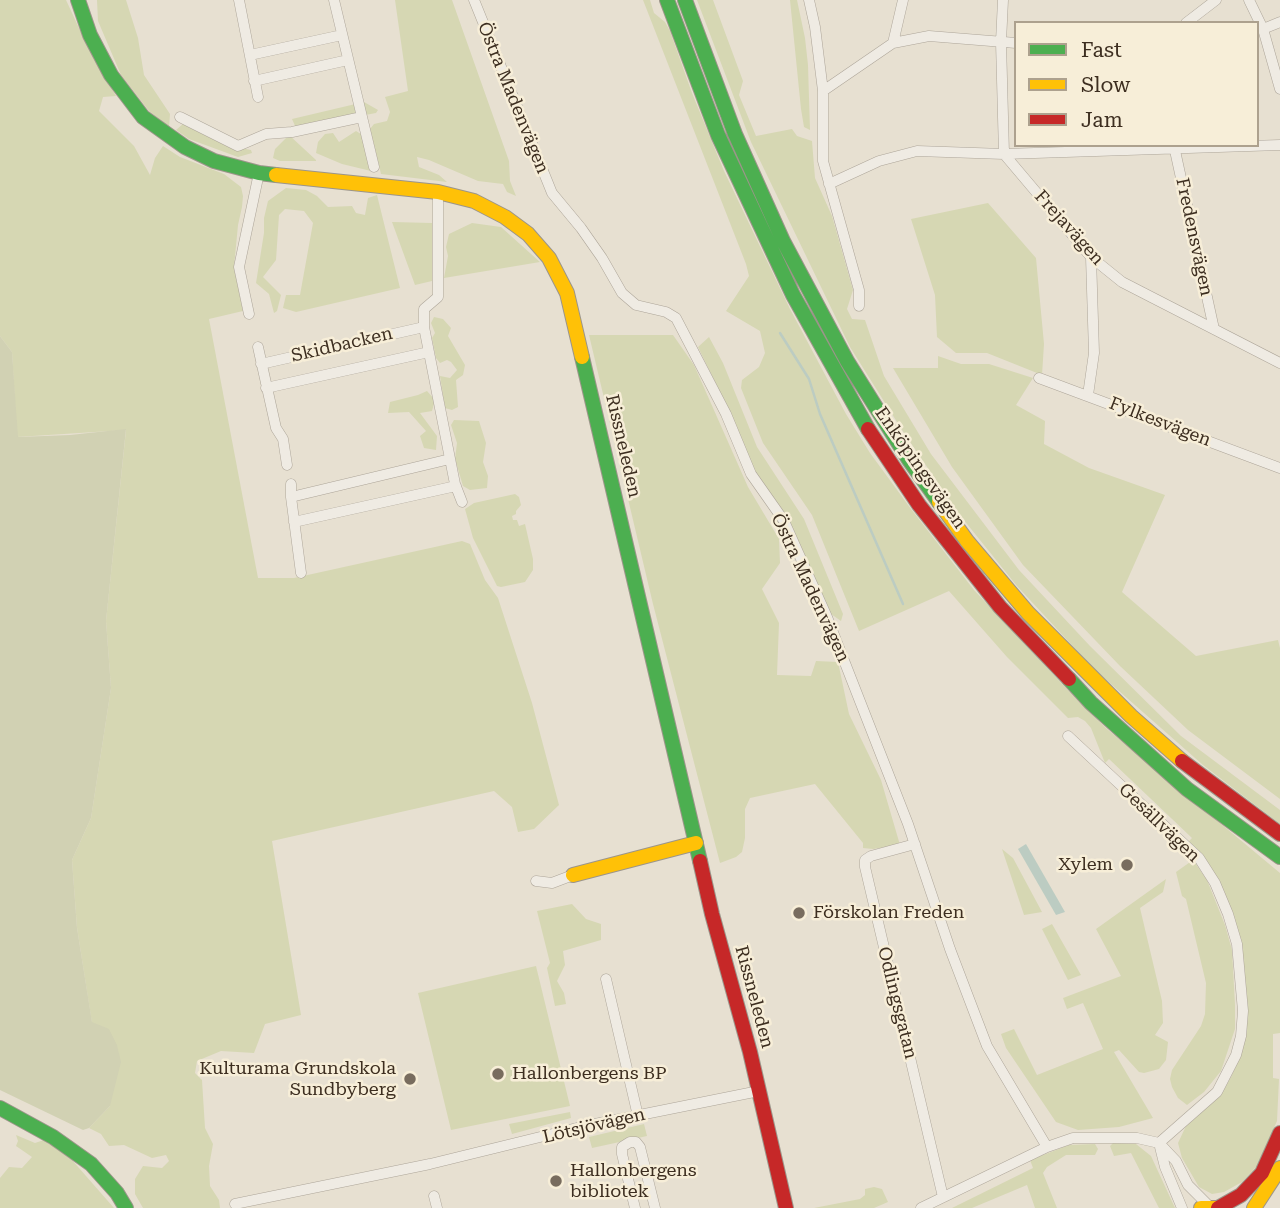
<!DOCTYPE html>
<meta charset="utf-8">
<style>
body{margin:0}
#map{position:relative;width:1280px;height:1208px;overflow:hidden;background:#e7e0d1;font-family:"Roboto Serif",serif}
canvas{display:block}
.legend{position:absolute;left:1014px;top:21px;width:245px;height:126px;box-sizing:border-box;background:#f7eed8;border:2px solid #ada18e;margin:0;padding:9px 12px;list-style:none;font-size:21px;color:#3d2e20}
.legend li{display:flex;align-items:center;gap:14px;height:35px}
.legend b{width:35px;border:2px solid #ada18e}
</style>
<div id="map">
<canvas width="1280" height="1208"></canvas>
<ul class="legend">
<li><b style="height:9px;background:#4caf50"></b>Fast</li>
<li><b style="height:9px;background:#ffc107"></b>Slow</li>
<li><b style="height:9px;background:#c62828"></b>Jam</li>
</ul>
</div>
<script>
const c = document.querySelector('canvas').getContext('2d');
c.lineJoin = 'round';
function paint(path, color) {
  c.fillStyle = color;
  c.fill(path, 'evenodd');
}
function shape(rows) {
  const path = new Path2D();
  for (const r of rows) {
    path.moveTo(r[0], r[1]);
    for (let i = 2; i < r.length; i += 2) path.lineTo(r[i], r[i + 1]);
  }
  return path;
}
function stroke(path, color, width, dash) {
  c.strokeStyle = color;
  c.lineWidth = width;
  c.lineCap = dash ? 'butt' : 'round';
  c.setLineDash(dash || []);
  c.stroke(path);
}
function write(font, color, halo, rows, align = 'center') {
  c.font = font + ' "Roboto Serif",serif';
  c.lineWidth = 5;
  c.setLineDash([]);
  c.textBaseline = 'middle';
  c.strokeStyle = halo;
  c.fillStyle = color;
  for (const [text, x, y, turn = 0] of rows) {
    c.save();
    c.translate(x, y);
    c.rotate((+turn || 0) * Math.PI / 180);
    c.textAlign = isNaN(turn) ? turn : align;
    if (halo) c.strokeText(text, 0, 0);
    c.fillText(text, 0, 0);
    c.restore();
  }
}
const green = shape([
 [0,0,66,0,85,41,116,96,103,97,99,111,134,146,150,175,155,158,163,146,180,157,224,174,241,187,243,196,242,207,238,225,234,267,243,311,209,319,258,578,294,578,462,541,470,544,485,580,498,598,532,703,559,805,534,829,518,832,512,807,494,791,272,841,301,1015,265,1024,254,1053,221,1051,197,1061,195,1073,202,1080,205,1128,213,1144,209,1166,210,1186,219,1200,220,1208,143,1208,135,1194,135,1179,143,1166,162,1168,169,1161,166,1155,152,1158,124,1145,109,1146,101,1134,89,1128,110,1106,92,1023,77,928,72,860,91,818,111,688,106,621,126,430,17,437,12,352,0,336],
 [97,0,126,0,138,38,144,75,170,114,169,127,149,111,121,75,98,21],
 [395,0,452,0,509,161,510,181,516,196,507,192,503,184,478,181,429,160,417,157,419,167,439,175,447,182,381,174,370,129,374,124,387,121,390,112,385,97,408,91],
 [643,0,650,0,654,13,665,22,670,31,692,93,724,171,790,309,846,414,870,453,911,509,974,590,1081,704,1107,729,1280,873,1280,1033,1273,1034,1273,1078,1279,1079,1277,1121,1257,1166,1242,1182,1224,1192,1212,1194,1199,1187,1182,1158,1178,1143,1186,1126,1220,1096,1231,1077,1241,1054,1237,931,1224,891,1206,861,1187,843,1192,838,1109,759,1105,763,1091,728,1085,721,1078,717,1068,718,1007,657,949,591,859,631,812,515,763,443,741,388,742,380,759,367,765,353,760,331,726,311,749,276,746,264],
 [697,0,713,0,743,81,739,95,756,136,792,129,797,136,812,141,815,178,832,216,853,290,847,309,852,319,865,320,884,376,931,454,1019,570,1090,646,1181,736,1280,810,1280,824,1203,765,1094,669,1017,586,959,514,902,430,850,347,751,142],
 [790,0,797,0,805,38,808,65,810,130,804,127,801,109],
 [364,102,378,110,376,113,296,128,292,119],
 [184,123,235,147,251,150,252,153,238,157,189,139,176,130],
 [356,131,364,136,371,171,342,164,316,153,318,142,325,134,333,133,339,142],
 [289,135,316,160,316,161,280,161,273,158,275,149],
 [286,188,306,190,317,196,328,207,352,206,356,213,365,215,368,198,377,195,400,288,296,312,283,308,286,295,300,295,313,223,304,211,285,209,279,215,276,260,263,277,281,295,277,311,274,313,269,294,256,283,264,233,264,218,268,201],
 [988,203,1036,258,1044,344,1042,375,987,353,956,353,937,337,935,295,911,219],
 [392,222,432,223,432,281,415,285],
 [472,223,501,227,540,262,444,278,448,256,446,247,449,234],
 [434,317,443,319,451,328,448,336,465,365,463,375,456,380,458,407,452,410,445,408,440,376,450,378,457,370,451,362,447,360,440,363,436,358,432,338,435,333,431,323],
 [589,335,673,335,694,365,748,487,779,539,780,563,762,589,779,623,777,675,811,676,816,661,838,662,849,714,881,780,900,845,873,849,863,848,863,843,815,784,750,798,745,809,745,838,742,852,736,857,720,863,653,604],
 [709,337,723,363,757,447,804,519,843,614,841,621,831,614,789,520,755,472,732,417,698,347],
 [938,356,961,364,989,364,1033,378,1016,405,1045,421,1044,444,1089,468,1165,495,1122,592,1196,656,1278,640,1280,648,1280,799,1188,730,1120,666,1023,565,952,467,893,368,938,368],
 [427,391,435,400,432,411,420,413,437,436,436,450,424,448,420,436,426,431,409,412,388,413,390,402,418,395],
 [454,420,479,421,486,443,483,462,488,476,487,488,470,490,463,486,455,459,457,443,451,425],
 [515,494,519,497,521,505,516,511,516,514,512,516,513,520,517,520,519,526,525,524,533,559,533,570,525,582,501,587,497,586,473,538,465,509,474,503],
 [1002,849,1013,858,1042,912,1024,915],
 [1193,860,1207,880,1225,925,1232,950,1235,1005,1235,1029,1221,1071,1204,1092,1187,1105,1178,1098,1172,1087,1170,1079,1172,1070,1201,1026,1205,1014,1206,983,1186,899,1182,896,1176,872],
 [1166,879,1163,892,1140,908,1162,1001,1163,1023,1155,1035,1168,1042,1166,1060,1159,1069,1144,1073,1139,1072,1119,1050,1114,1052,1153,1118,1119,1127,1078,1130,1056,1122,1006,1048,1001,1034,1014,1029,1037,1075,1103,1049,1083,1003,1067,1009,1063,998,1121,976,1096,929],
 [572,904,586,919,601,924,601,940,563,951,565,965,557,981,564,993,566,1004,555,1006,547,968,550,963,537,911],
 [1052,924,1081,975,1068,980,1042,929],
 [536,966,570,1106,451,1130,418,993],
 [570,1112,571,1118,512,1134,509,1124],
 [644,1124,647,1136,592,1148,589,1137],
 [16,1135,35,1143,44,1140,72,1160,114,1208,0,1208,0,1178,9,1167,22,1168,32,1157,16,1146,18,1141],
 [1113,1143,1136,1144,1151,1156,1175,1208,1159,1208,1131,1153,1114,1156,1110,1146],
 [1095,1144,1098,1149,1095,1155,1066,1155,1047,1167,1043,1173,1057,1208,1035,1208,1027,1185,972,1208,952,1208,1033,1168,1030,1160,1069,1145],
 [874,1187,882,1189,888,1202,874,1208,814,1208,860,1199,865,1195,865,1189]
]);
const cemetery = shape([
 [0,336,12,352,18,437,70,435,126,429,106,621,111,688,91,818,72,860,77,928,92,1022,109,1029,117,1045,121,1062,110,1106,89,1128,83,1130,0,1090]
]);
const water = shape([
 [1026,844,1065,912,1056,915,1018,849]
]);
const stream = shape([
 [780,333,809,379,820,414,903,604]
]);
const street = shape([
 [239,0,258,97],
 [334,0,374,167],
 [474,0,552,193,581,228,602,258,622,293,636,305,666,312,676,318,726,414,751,474,784,521,827,617,908,824,950,949,987,1046,1047,1147],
 [809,0,815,27,823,91,823,161,859,290,859,306],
 [1003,0,1001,42,1004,154,1091,257,1122,282,1280,363],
 [1249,0,1263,29,1280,89],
 [1186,23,1216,0],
 [1263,29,1280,22],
 [893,43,903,0],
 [250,55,342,35],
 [254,81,348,60],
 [823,91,893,43,929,36,1016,43],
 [180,117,238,146,266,134,292,132,362,117],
 [1174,146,1214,329],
 [829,184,879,161,917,151,1004,154,1280,145],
 [438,192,438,297,424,309,424,327,455,484,462,502],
 [249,314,239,267,259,173],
 [258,347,276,428,283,439,287,465],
 [261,364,424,327],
 [1039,378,1280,468],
 [266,388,429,352],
 [1088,395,1094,353,1091,257],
 [291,484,291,497,301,573],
 [291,497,450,459],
 [294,522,456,486],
 [1068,736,1199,858,1215,883,1228,914,1237,944,1243,1011,1241,1036,1236,1055,1217,1092,1159,1143],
 [915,844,871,856,865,860,865,867,943,1197],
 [536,881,552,883,573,875],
 [606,979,638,1116],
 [1160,1147,1165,1167,1182,1208],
 [434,1196,437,1208],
 [235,1204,430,1164,585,1126,759,1091],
 [635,1208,622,1154,622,1147,630,1142,636,1142,640,1147,655,1208],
 [921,1208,1047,1147,1073,1138,1137,1138,1159,1143,1176,1161,1188,1185,1209,1206]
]);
const fast = shape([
 [78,0,90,35,111,75,143,117,185,147,214,161,259,173,276,175],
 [667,0,718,135,793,295,868,429],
 [685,0,735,134,783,241,847,361,909,460,939,502],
 [582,357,700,861],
 [1069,679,1091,703,1187,789,1280,857],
 [0,1108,53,1137,91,1164,117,1193,126,1208]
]);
const slow = shape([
 [276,175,438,192,474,201,505,217,528,234,549,258,567,293,582,357],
 [939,502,967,541,1028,613,1131,716,1182,761],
 [573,875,696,843],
 [1201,1208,1218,1208],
 [1254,1208,1280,1168]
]);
const jam = shape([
 [868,429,919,505,1000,607,1069,679],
 [1182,761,1280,834],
 [700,861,712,914,750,1052,786,1208],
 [1218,1208,1241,1195,1262,1173,1280,1133]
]);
const markers = [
 [1127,865,7,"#786c5e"],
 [799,913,7,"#786c5e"],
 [498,1074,7,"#786c5e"],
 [410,1079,7,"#786c5e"],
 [556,1181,7,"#786c5e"]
];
const streetNames = [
 ["Östra Madenvägen",513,98,68],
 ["Frejavägen",1069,228,48],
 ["Fredensvägen",1194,237,78],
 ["Skidbacken",342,345,-13],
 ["Fylkesvägen",1160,422,21],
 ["Rissneleden",623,446,77],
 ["Enköpingsvägen",920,468,55],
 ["Östra Madenvägen",810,588,65],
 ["Gesällvägen",1159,823,44],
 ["Rissneleden",754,997,75],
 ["Odlingsgatan",897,1003,76],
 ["Lötsjövägen",594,1126,-13]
];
const poiNames = [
 ["Xylem",1113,865,"right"],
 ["Förskolan Freden",813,913],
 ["Kulturama Grundskola",396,1069,"right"],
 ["Sundbyberg",396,1090,"right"],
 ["Hallonbergens BP",512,1074],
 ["Hallonbergens",570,1171],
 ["bibliotek",570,1192]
];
paint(green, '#d6d7b3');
paint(cemetery, '#d1d1b3');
paint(water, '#bcccc2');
stroke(stream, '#bcccc2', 2.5);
stroke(street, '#ada599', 11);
stroke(fast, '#9c958a', 16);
stroke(slow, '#9c958a', 16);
stroke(jam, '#9c958a', 16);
stroke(street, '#efebe3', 10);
stroke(fast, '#4caf50', 14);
stroke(slow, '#ffc107', 14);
stroke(jam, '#c62828', 14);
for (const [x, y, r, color] of markers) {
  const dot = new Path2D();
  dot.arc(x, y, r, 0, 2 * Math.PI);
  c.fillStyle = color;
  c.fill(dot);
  stroke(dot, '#f7eed8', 2.5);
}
write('18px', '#3d2e20', '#f7eed8', streetNames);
write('18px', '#3d2e20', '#f7eed8', poiNames, 'left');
</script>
